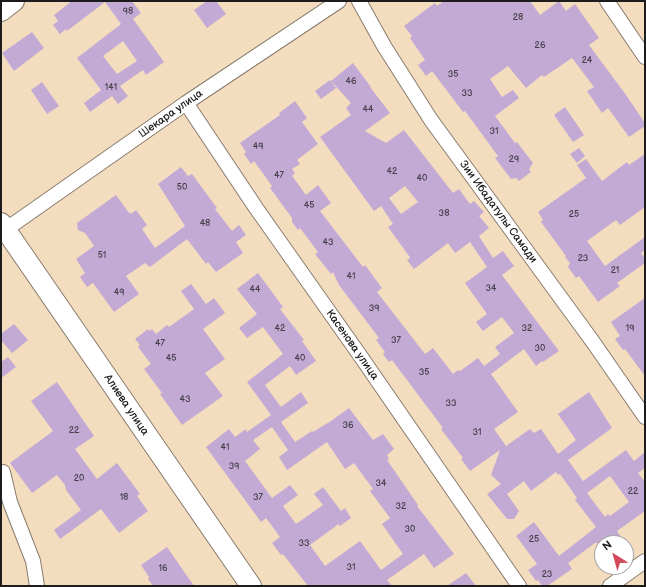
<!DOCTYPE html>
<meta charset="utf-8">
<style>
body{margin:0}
#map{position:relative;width:646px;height:587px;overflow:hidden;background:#f4dcbf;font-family:"Balsamiq Sans",sans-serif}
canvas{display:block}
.frame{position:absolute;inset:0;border:2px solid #1c1c1c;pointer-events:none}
.north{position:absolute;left:594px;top:535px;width:40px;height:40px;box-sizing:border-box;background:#fff;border:1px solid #a4a4a4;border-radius:50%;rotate:323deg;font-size:11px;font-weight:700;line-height:16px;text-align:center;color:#1c1c1c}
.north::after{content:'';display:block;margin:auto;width:14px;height:18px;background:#d1495b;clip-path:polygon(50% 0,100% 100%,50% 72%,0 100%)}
</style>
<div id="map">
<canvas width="646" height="587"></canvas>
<div class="frame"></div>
<div class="north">N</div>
</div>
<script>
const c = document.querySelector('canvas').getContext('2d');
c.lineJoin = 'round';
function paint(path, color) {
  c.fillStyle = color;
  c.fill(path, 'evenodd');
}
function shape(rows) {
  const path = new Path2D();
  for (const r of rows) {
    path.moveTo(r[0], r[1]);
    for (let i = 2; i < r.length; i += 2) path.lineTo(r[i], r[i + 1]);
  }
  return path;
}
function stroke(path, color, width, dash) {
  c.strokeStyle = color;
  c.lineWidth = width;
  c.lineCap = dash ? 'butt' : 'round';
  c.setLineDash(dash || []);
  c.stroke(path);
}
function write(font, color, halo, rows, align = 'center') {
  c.font = font + ' "Balsamiq Sans",sans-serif';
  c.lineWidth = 3.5;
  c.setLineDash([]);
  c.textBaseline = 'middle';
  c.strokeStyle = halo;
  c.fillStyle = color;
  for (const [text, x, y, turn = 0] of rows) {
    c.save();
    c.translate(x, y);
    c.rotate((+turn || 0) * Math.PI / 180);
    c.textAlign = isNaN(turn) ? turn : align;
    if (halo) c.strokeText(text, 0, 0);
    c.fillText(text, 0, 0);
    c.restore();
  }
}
const building = shape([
 [72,1,132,1,141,13,133,19,164,62,146,75,143,70,120,86,128,96,118,104,112,96,90,112,84,103,101,90,77,58,121,24,105,2,67,31,66,29,60,34,53,25,58,21,54,15],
 [123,41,137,61,117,74,103,56],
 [207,1,216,1,226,14,207,28,194,10],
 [444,1,530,1,540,15,559,1,566,11,575,4,599,38,589,45,626,95,645,123,645,126,629,137,608,108,602,113,587,91,594,87,572,58,544,77,542,75,526,88,508,66,490,79,502,97,513,90,519,98,495,116,515,143,517,142,533,163,529,169,531,172,519,181,516,178,511,179,495,158,498,156,465,111,463,112,432,71,426,76,418,65,425,60,410,38,412,36,404,26,435,3,437,6],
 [32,32,44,48,14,71,2,53],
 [353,63,371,87,370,87,390,113,365,131,386,143,404,130,453,193,459,189,470,204,474,201,484,212,479,216,489,228,479,236,493,258,503,251,514,266,502,275,559,351,543,362,542,361,536,366,524,349,491,374,518,412,494,429,506,446,530,429,534,433,541,429,558,454,576,440,558,414,589,392,612,428,568,460,583,481,626,450,634,461,645,452,645,468,638,473,645,482,645,511,617,531,625,543,595,543,568,563,572,569,547,586,542,586,538,580,536,581,528,570,537,564,516,536,534,522,559,556,596,527,575,500,577,498,560,474,558,475,556,472,531,491,524,481,507,494,519,511,514,519,507,519,487,494,501,484,491,475,500,450,470,471,461,459,463,458,441,429,443,428,392,360,389,362,383,354,385,352,376,340,379,338,339,285,333,272,331,274,315,254,318,252,300,228,298,230,292,222,292,218,270,188,272,186,254,161,251,164,244,154,246,152,240,143,280,115,279,113,295,101,307,118,302,122,318,144,297,160,300,164,292,169,295,173,292,176,306,195,318,185,331,203,320,211,363,267,365,265,382,288,377,292,425,354,433,348,453,374,458,370,460,371,478,358,484,366,500,354,495,347,514,333,502,317,483,331,476,322,487,314,465,283,487,267,470,242,455,253,448,243,414,269,407,260,410,258,409,256,388,227,393,224,381,206,374,211,320,137,351,115,346,108,351,103,331,81],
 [405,186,418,202,401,214,389,198],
 [610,476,629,502,610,516,608,514,605,517,587,493],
 [330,80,336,88,321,99,315,91],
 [42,82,59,106,47,114,31,90],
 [565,107,584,135,573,142,554,115],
 [579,148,585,156,577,163,570,154],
 [645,154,645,207,620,225,616,220,587,241,605,266,645,237,645,250,641,253,645,259,645,263,617,283,620,286,598,302,579,276,576,278,568,267,570,263,565,257,566,256,541,222,543,220,538,212,586,178,577,165,586,159,602,181,627,162,629,165],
 [181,167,188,176,192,174,217,208,215,209,232,231,239,225,246,235,236,242,243,253,216,272,208,262,206,264,187,239,150,267,145,263,126,276,139,294,114,312,93,283,87,287,80,277,85,273,76,259,94,246,85,233,78,230,77,223,116,195,129,213,130,212,131,214,136,210,147,225,142,229,155,248,185,226,158,184],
 [258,273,283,307,280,309,304,340,302,341,316,361,296,375,290,366,265,385,281,407,301,392,308,403,281,422,295,442,312,431,313,432,331,421,349,408,373,440,383,434,394,449,387,455,389,459,387,460,418,505,417,506,454,554,434,568,424,554,387,580,392,586,308,586,283,554,281,555,272,543,280,537,266,518,261,522,206,447,229,429,235,437,246,429,247,432,271,415,247,382,283,354,263,327,247,338,239,328,257,314,237,289],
 [272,427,288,450,279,457,287,470,327,442,345,469,354,463,373,489,370,491,390,518,382,524,403,554,381,570,360,541,325,566,310,545,336,526,338,524,340,526,351,518,345,508,341,511,323,487,314,494,323,505,296,524,283,506,298,495,290,485,272,498,245,461,260,449,253,440],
 [191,284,206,304,214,298,225,313,203,329,225,359,205,373,223,396,182,425,160,394,162,393,144,369,151,364,138,347,140,345,135,339,148,329,149,331,152,329,156,334,167,325,169,327,194,309,181,291],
 [645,298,645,376,625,349,623,350,615,339,620,336,611,322],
 [14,324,28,340,12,353,1,340,1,334],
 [8,357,16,367,1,378,1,362],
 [57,382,94,436,75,449,97,479,117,463,140,494,137,496,148,511,119,533,101,509,60,539,54,530,81,510,66,490,65,485,57,475,32,493,10,463,53,431,31,401],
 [167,547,194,586,153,586,148,579,149,577,141,565],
 [466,573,476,586,447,586]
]);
const street = shape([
 [359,1,384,46,431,120,593,342,645,417],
 [607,1,645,57],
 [186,103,256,208,359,354,519,586],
 [5,230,186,103,339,1],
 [3,472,10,502,33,561,37,586],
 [610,586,645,561]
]);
const secondary = shape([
 [1,11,14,1],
 [1,223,251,586]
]);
const numberNames = [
 ["98",128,12],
 ["28",518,18],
 ["26",540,46],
 ["24",587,61],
 ["35",453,75],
 ["46",351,82],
 ["141",111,88],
 ["33",467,94],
 ["44",368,110],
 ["31",494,132],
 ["49",258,147],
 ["29",514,160],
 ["42",392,172],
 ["47",279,176],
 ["40",422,179],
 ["50",182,188],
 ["45",309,206],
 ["38",444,214],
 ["25",574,215],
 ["48",205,224],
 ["43",328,243],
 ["51",102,256],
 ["23",583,259],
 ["21",615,271],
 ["41",351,277],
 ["34",491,289],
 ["44",255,290],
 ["49",119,293],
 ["39",374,309],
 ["42",280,329],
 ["32",527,329],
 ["19",630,329],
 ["37",396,341],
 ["47",160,344],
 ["30",540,349],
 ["45",171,359],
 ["40",300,359],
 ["35",424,373],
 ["43",185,400],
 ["33",451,404],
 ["36",348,426],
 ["22",74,431],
 ["31",477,433],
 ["41",225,448],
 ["39",234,467],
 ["20",79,479],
 ["34",381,484],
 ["22",633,492],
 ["18",124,498],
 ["37",258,498],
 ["32",401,507],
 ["30",410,530],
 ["25",534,540],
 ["33",304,544],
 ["31",351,568],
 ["16",163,569],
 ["23",547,575]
];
const streetNames = [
 ["Шекара улица",171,114,-35],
 ["Зии Ибадатулы Самади",498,212,54],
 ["Касенова улица",352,345,55],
 ["Алиева улица",126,405,56]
];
paint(building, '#c3aad5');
stroke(street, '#887c6e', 16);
stroke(secondary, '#887c6e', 22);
stroke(street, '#fff', 14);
stroke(secondary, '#fff', 20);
write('9px', '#46404a', null, numberNames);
write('11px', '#1c1c1c', '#fff', streetNames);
</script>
